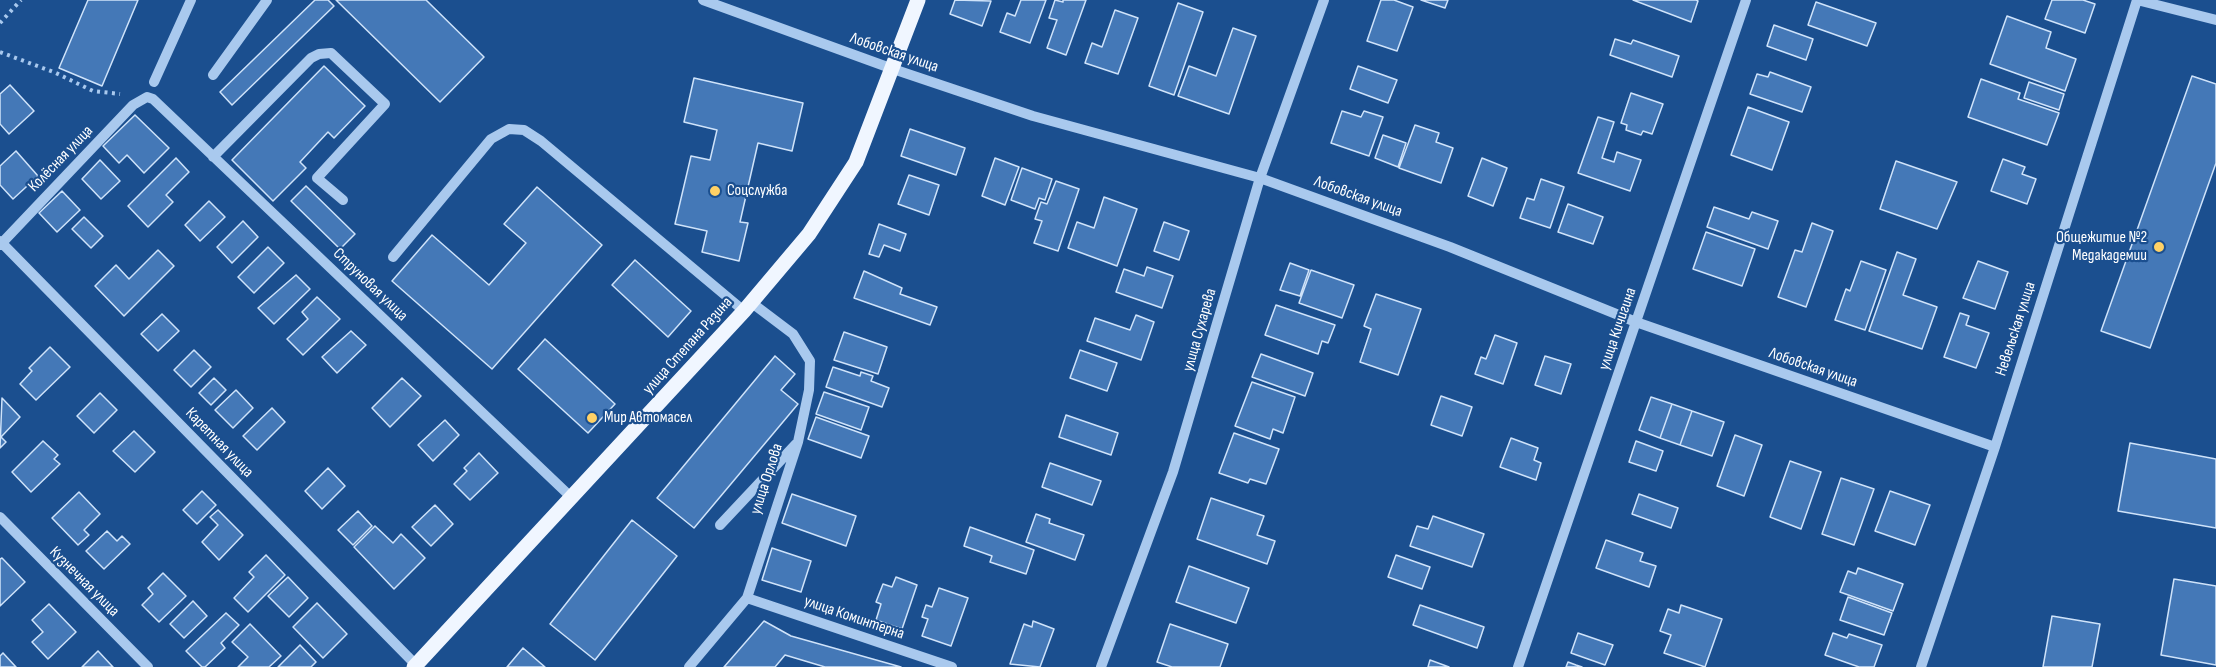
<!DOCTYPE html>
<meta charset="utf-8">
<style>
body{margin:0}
canvas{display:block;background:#1b4f8f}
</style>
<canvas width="2216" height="667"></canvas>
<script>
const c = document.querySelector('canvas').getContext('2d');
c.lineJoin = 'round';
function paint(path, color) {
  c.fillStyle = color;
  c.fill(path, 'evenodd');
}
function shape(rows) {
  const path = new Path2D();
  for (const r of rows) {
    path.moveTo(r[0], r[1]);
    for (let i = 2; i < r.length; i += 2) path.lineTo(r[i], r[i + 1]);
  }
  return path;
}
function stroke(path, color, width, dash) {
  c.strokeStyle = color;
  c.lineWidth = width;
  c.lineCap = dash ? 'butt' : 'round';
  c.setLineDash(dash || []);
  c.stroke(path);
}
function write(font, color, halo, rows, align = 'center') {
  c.font = font + ' "Sofia Sans Condensed",sans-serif';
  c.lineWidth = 4.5;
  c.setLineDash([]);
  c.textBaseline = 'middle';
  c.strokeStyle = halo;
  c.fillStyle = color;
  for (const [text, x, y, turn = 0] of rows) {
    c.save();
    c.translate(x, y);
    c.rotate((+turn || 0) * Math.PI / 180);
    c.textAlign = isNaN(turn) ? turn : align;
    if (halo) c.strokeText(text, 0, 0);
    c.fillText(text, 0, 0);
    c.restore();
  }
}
const building = shape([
 [88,0,138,0,102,86,59,68,88,0],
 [315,0,328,0,334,6,232,105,220,92,315,0],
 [336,0,426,0,484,57,440,102,336,0],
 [955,0,991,1,982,26,950,14,955,0],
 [1021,0,1046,0,1030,43,1000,32,1007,13,1015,16,1021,0],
 [1055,0,1063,2,1063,0,1086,0,1066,55,1047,48,1057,20,1049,18,1055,0],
 [1381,0,1394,0,1413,7,1397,51,1367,41,1381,0],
 [1421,0,1448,0,1445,8,1421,0],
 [1633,0,1696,0,1698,1,1691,22,1633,0],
 [2052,0,2083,0,2095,4,2085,33,2045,19,2052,0],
 [1816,2,1876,23,1867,46,1808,25,1816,2],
 [1178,3,1203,12,1174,95,1149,86,1178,3],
 [1115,10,1138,18,1118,74,1085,63,1092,43,1102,47,1115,10],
 [2007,16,2051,32,2046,48,2076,59,2065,91,1990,64,2007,16],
 [1774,25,1813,39,1806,60,1767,46,1774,25],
 [1233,28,1256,36,1229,114,1178,96,1189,66,1216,76,1233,28],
 [1615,39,1631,44,1633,40,1679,56,1672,77,1610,55,1615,39],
 [324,66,365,106,334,138,328,132,300,162,306,168,273,201,232,160,324,66],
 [1358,66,1397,80,1388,103,1350,89,1358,66],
 [1770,72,1811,87,1802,112,1750,94,1757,74,1768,77,1770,72],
 [2192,76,2216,84,2216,163,2150,348,2101,331,2192,76],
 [694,78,803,103,792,151,758,143,740,222,748,223,739,261,702,252,707,231,675,224,691,156,710,160,717,130,684,122,694,78],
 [1981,79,2020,93,2018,99,2059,113,2047,145,1968,117,1981,79],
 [2029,82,2064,94,2059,110,2024,98,2029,82],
 [10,85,34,111,9,134,0,124,0,94,10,85],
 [1631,93,1663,104,1652,134,1643,131,1641,135,1626,130,1627,125,1621,123,1631,93],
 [1748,107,1789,122,1772,170,1731,155,1748,107],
 [1342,111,1361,117,1364,111,1383,117,1369,156,1331,143,1342,111],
 [135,115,169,148,144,173,127,155,119,163,103,146,135,115],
 [1598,117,1614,122,1602,158,1614,162,1617,152,1641,160,1630,191,1578,173,1598,117],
 [1415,125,1439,133,1436,142,1453,148,1441,183,1399,168,1415,125],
 [910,129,965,148,956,175,901,156,910,129],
 [1383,135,1406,143,1398,167,1375,158,1383,135],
 [16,151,38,176,13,199,0,185,0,166,16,151],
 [176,158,189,172,166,195,173,202,148,227,128,206,176,158],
 [995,158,1019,167,1005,205,982,196,995,158],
 [1482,158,1507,168,1493,206,1468,196,1482,158],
 [2003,159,2025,167,2022,174,2036,179,2027,204,1991,191,2003,159],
 [100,160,120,181,101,199,82,179,100,160],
 [1896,161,1957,182,1937,229,1880,209,1896,161],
 [1022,168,1052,179,1045,200,1039,198,1035,209,1011,200,1022,168],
 [909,175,939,185,929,215,898,204,909,175],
 [1541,179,1564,187,1550,228,1520,218,1527,198,1534,200,1541,179],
 [1056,181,1079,189,1058,251,1034,243,1042,221,1035,219,1041,202,1047,204,1056,181],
 [306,186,355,234,340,249,291,201,306,186],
 [537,187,602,245,492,369,392,281,432,235,489,285,526,243,504,224,537,187],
 [62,191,80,210,57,232,39,213,62,191],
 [1104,197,1137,209,1117,266,1068,248,1077,222,1094,228,1104,197],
 [209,201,225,217,200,241,185,225,209,201],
 [1568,204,1603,217,1593,244,1558,232,1568,204],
 [1714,207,1749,219,1752,212,1778,221,1768,249,1707,227,1714,207],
 [84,217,103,236,91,248,72,229,84,217],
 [243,221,258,237,232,263,217,247,243,221],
 [1164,222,1189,231,1179,260,1154,251,1164,222],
 [1812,223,1833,231,1806,307,1778,297,1795,250,1802,252,1812,223],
 [879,224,906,234,900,251,884,245,879,257,869,254,879,224],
 [1706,232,1755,249,1742,286,1693,269,1706,232],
 [268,247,284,263,254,293,238,277,268,247],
 [158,250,174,266,124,316,95,286,116,265,129,279,158,250],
 [1897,252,1916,259,1903,295,1937,307,1922,349,1869,331,1897,252],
 [635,260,691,311,668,337,612,285,635,260],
 [1861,261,1886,270,1865,330,1835,320,1846,289,1850,291,1861,261],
 [1978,261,2008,272,1995,309,1963,298,1978,261],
 [1290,263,1309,270,1300,296,1280,290,1290,263],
 [1147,267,1173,276,1162,308,1116,292,1124,269,1144,276,1147,267],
 [1311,270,1354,285,1342,318,1299,303,1311,270],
 [864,271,902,288,900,294,937,307,930,325,854,298,864,271],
 [296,275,310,289,274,324,258,308,296,275],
 [1376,294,1421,309,1398,375,1360,362,1371,329,1364,326,1376,294],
 [317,297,340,319,303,355,287,339,308,319,302,312,317,297],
 [1276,305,1335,325,1328,343,1322,341,1318,354,1265,335,1276,305],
 [1960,313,1969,316,1966,325,1989,333,1976,368,1944,357,1960,313],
 [162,314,179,331,158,351,141,334,162,314],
 [1136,315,1154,322,1141,360,1087,341,1095,318,1130,330,1136,315],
 [351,331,366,345,337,373,322,357,351,331],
 [844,332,887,347,878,374,834,360,844,332],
 [1495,335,1517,343,1503,384,1475,374,1481,357,1486,359,1495,335],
 [545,339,615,404,588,433,518,369,545,339],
 [50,347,70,367,36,400,20,384,32,371,29,368,50,347],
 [194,350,211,367,191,387,174,370,194,350],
 [1080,350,1117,363,1107,391,1070,378,1080,350],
 [1261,354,1313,373,1305,396,1252,377,1261,354],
 [775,356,795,374,781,390,798,404,694,528,657,498,775,356],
 [1545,356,1571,364,1561,394,1535,385,1545,356],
 [833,367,860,376,861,372,873,376,871,381,889,388,882,407,826,387,833,367],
 [214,378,226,390,211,405,199,393,214,378],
 [402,378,421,396,390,427,372,408,402,378],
 [1252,382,1295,397,1283,433,1273,429,1270,439,1235,426,1252,382],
 [236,390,253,408,233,428,215,410,236,390],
 [824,392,869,407,861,430,816,414,824,392],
 [100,393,117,410,94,433,77,416,100,393],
 [1441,396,1472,407,1462,436,1431,425,1441,396],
 [1651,397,1672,404,1660,438,1639,430,1651,397],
 [2,398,20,417,1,437,6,442,0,448,2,398],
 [1672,404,1692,411,1680,445,1660,438,1672,404],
 [272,408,285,422,257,450,243,436,272,408],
 [1692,411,1724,422,1712,456,1680,445,1692,411],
 [1066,415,1118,433,1111,455,1059,437,1066,415],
 [816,417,869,436,861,458,808,439,816,417],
 [445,420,459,435,433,461,418,445,445,420],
 [134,431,155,452,135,472,113,451,134,431],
 [1234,433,1279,449,1266,484,1250,479,1248,483,1219,473,1234,433],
 [1735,435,1762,445,1744,496,1717,486,1735,435],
 [1511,438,1538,448,1534,460,1541,463,1536,480,1500,467,1511,438],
 [43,441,58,455,54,459,60,464,31,492,12,472,43,441],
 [1636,441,1663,451,1656,471,1629,462,1636,441],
 [2130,443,2216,459,2216,528,2118,511,2130,443],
 [479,453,498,473,470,500,454,484,467,471,464,468,479,453],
 [1790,461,1821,472,1801,529,1770,517,1790,461],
 [1050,463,1101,481,1092,505,1042,487,1050,463],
 [328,468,345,486,322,509,305,491,328,468],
 [1841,478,1874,489,1854,545,1822,534,1841,478],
 [202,491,216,505,197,524,183,510,202,491],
 [1890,491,1930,505,1915,545,1875,531,1890,491],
 [79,492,100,514,84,530,89,535,78,545,52,518,79,492],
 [792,494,856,516,846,546,782,523,792,494],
 [1639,494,1678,508,1671,528,1632,514,1639,494],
 [1211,498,1264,516,1257,535,1275,541,1267,564,1197,539,1211,498],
 [435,505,453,524,431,546,412,527,435,505],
 [218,510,243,535,219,560,202,542,218,525,210,517,218,510],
 [358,511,372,526,353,545,338,530,358,511],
 [1036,514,1050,519,1049,523,1084,535,1075,560,1026,542,1036,514],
 [1433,516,1484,534,1472,567,1410,546,1417,526,1428,529,1433,516],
 [632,520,677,556,595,660,550,624,632,520],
 [375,526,393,543,401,534,425,558,394,589,354,547,375,526],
 [970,527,1034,550,1026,574,990,562,992,556,964,546,970,527],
 [107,531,117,541,122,536,130,544,104,569,86,551,107,531],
 [1606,540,1643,553,1640,561,1656,566,1649,587,1596,568,1606,540],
 [772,548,811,561,801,592,762,580,772,548],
 [266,555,285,575,248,612,234,598,254,577,249,572,266,555],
 [1396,555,1430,567,1422,589,1388,577,1396,555],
 [2,558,25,582,0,606,0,559,2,558],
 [1189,566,1249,588,1236,623,1176,602,1189,566],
 [1858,568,1903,584,1893,611,1840,592,1848,571,1856,574,1858,568],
 [163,573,186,596,159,622,142,605,153,594,148,588,163,573],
 [288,577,308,598,289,617,268,596,288,577],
 [896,577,917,585,902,629,876,620,881,604,876,602,883,584,892,587,896,577],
 [2174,579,2216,586,2216,665,2161,655,2174,579],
 [939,588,968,598,951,646,922,636,928,619,922,617,926,605,932,607,939,588],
 [1848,597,1892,613,1884,635,1840,620,1848,597],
 [193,601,207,616,184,638,170,624,193,601],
 [317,603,347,634,323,658,293,627,317,603],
 [49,604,76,632,48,659,32,642,43,632,32,620,49,604],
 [1420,605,1484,627,1477,648,1413,625,1420,605],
 [1681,605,1722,619,1705,667,1664,653,1671,635,1660,631,1668,609,1679,613,1681,605],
 [226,613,239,625,221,643,225,648,205,667,202,667,186,651,226,613],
 [2052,616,2100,624,2092,667,2043,667,2052,616],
 [764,621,791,636,901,667,825,667,785,655,775,667,724,667,764,621],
 [1033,621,1054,629,1040,667,1010,664,1024,624,1032,627,1033,621],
 [250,624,281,656,269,667,238,667,248,657,232,642,250,624],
 [1170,624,1228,644,1220,667,1172,667,1157,662,1170,624],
 [1578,633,1613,645,1605,665,1571,653,1578,633],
 [1833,633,1847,638,1849,634,1882,645,1874,667,1859,667,1825,655,1833,633],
 [300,645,316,662,311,667,278,667,300,645],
 [523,648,545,667,507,667,523,648],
 [98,651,113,667,82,667,98,651],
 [3,653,16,667,0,667,0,656,3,653],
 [1430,660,1449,667,1428,667,1430,660],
 [1568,662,1576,665,1582,667,1566,667,1568,662]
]);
const path = shape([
 [0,23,21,0],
 [0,52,56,73,93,91,120,94]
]);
const minor = shape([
 [703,0,893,69,1033,116,1260,178,1450,247,1636,322,1995,447],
 [2137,0,2216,20],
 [213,75,267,0],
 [154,82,191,0],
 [213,157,311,58,319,54,331,53,385,104,317,178,343,200],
 [0,241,416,665],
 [0,245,133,105,147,97,153,99,572,498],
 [393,257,491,139,509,129,524,130,541,141,744,311],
 [0,517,148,667],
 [720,525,796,444],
 [747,598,952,667],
 [689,667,747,598,798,442,809,390,810,361,793,334,752,303],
 [1101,667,1173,472,1260,178,1324,0],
 [1518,667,1746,0],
 [1921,667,1995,447,2137,0]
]);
const major = shape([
 [414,667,744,311,809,234,856,162,918,0]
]);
const markers = [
 [715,191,6,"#ffd166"],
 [2159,247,6,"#ffd166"],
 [592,418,6,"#ffd166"]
];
const streetNames = [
 ["Лобовская улица",894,53,19],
 ["Колёсная улица",61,159,-46],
 ["Лобовская улица",1358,197,20],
 ["Струновая улица",370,285,44],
 ["улица Кичигина",1618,329,-71],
 ["Невельская улица",2016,329,-72],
 ["улица Сухарева",1200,330,-74],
 ["улица Степана Разина",688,346,-48],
 ["Лобовская улица",1813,368,19],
 ["Каретная улица",219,443,46],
 ["улица Орлова",767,479,-72],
 ["Кузнечная улица",84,582,45],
 ["улица Коминтерна",854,618,19]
];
const poiNames = [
 ["Соцслужба",727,191],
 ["Общежитие №2",2147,238,"right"],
 ["Медакадемии",2147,256,"right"],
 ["Мир Автомасел",604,418]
];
paint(building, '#4478b7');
stroke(building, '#cfe3fa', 1.5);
stroke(path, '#a9c9ee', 4, [3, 4.5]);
stroke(minor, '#a9c9ee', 10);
stroke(major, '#f0f6ff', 15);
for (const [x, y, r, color] of markers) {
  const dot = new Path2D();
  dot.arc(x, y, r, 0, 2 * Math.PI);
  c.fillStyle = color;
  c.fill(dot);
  stroke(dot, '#1b4f8f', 2);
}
write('16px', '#fff', '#1b4f8f', streetNames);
write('16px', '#fff', '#1b4f8f', poiNames, 'left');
</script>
